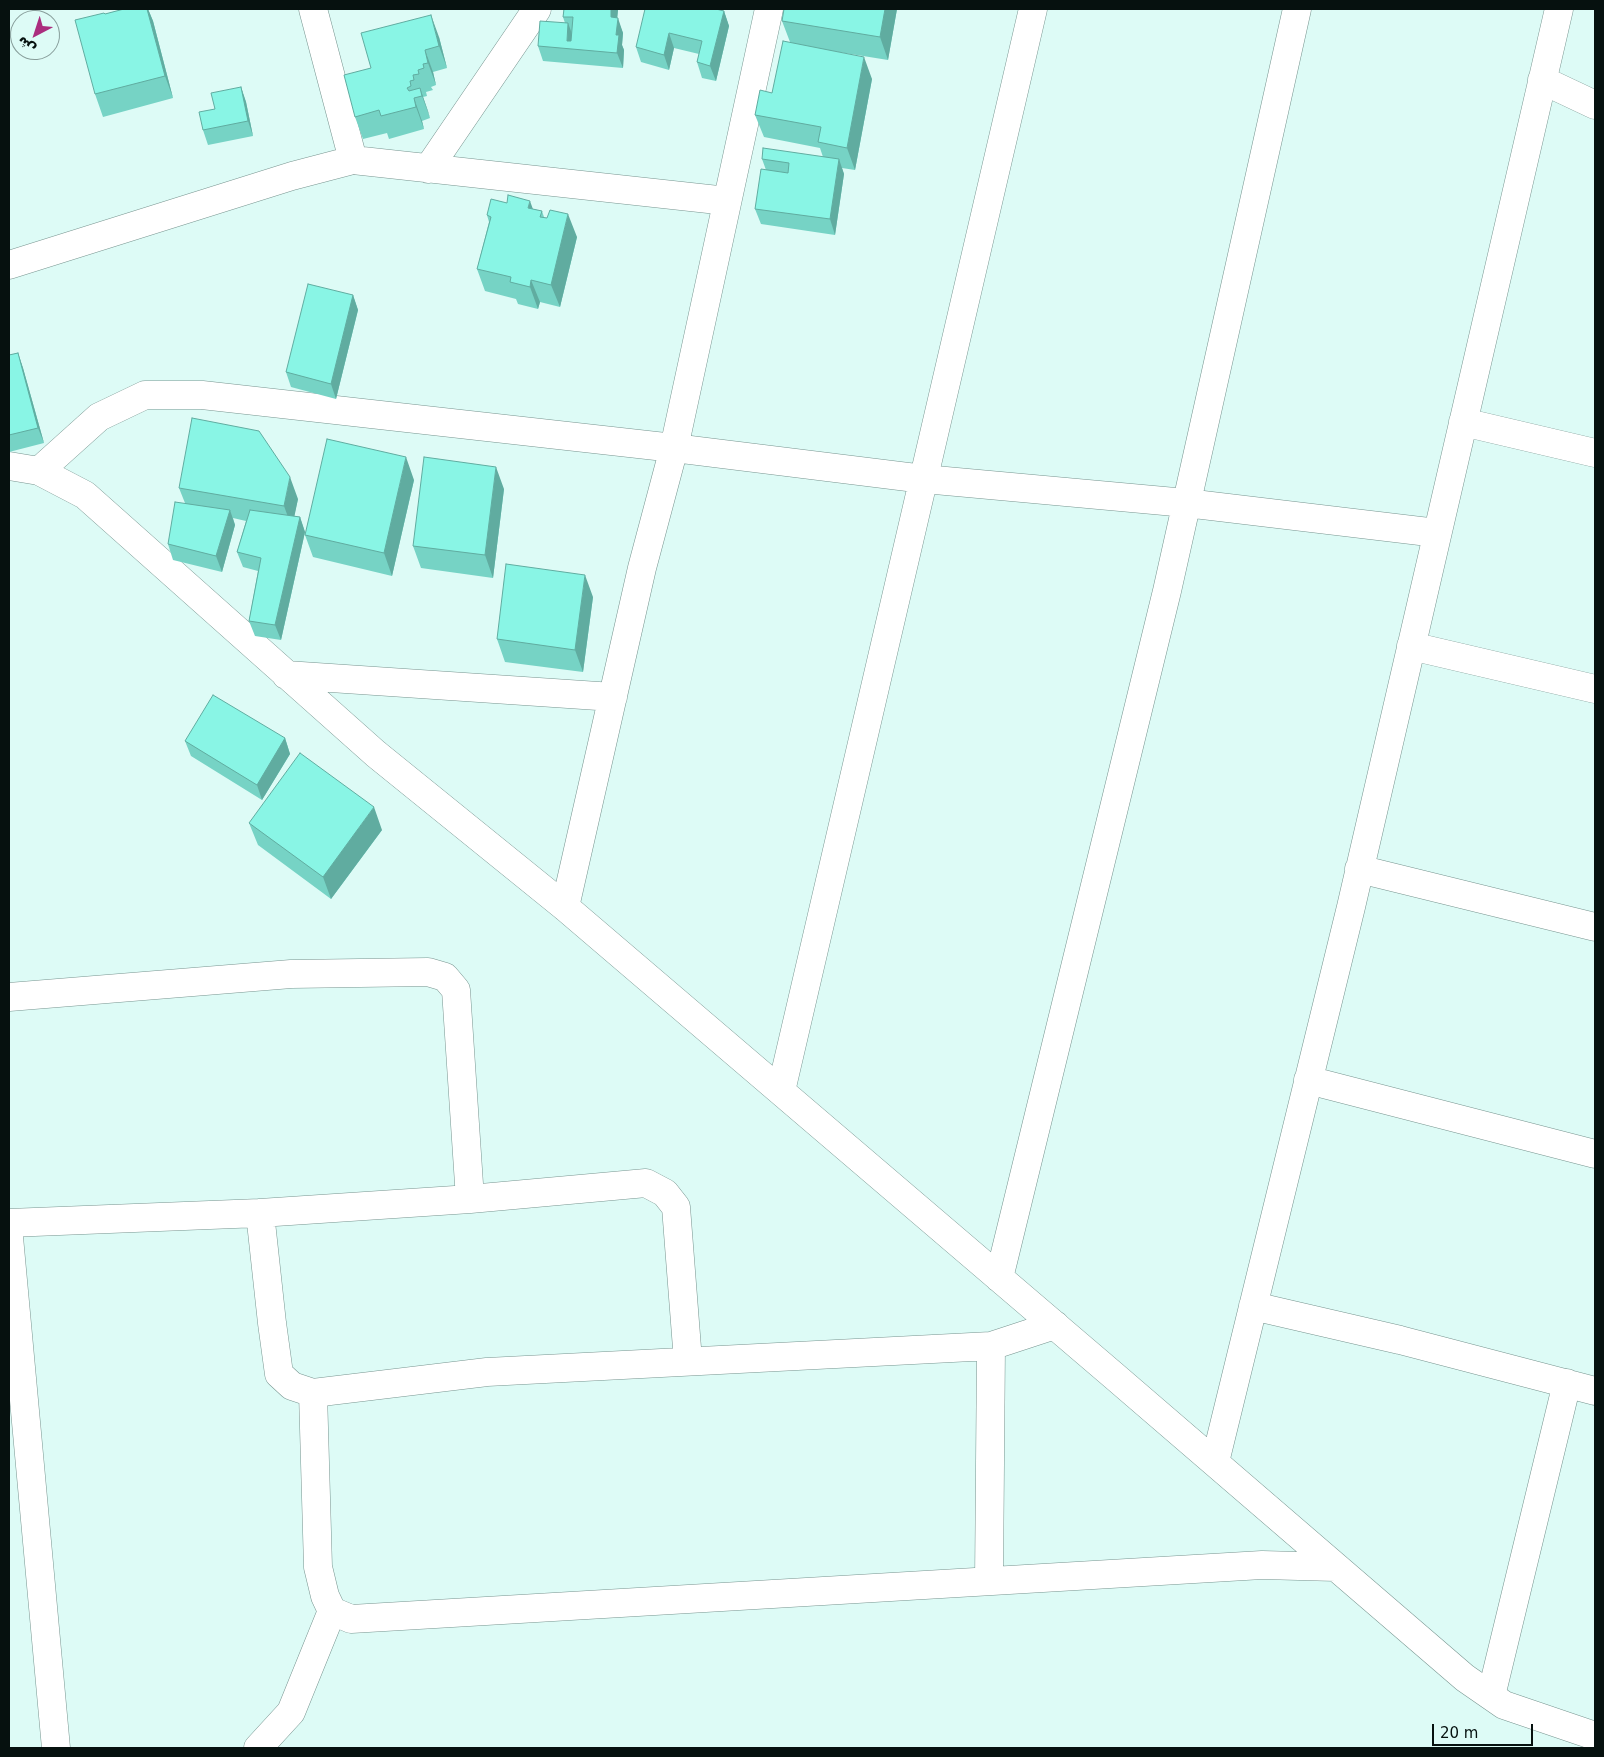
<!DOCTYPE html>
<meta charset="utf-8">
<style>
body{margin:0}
#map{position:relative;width:1604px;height:1757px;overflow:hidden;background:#ddfbf6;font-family:"DejaVu Sans",Vazirmatn,sans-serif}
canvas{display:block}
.frame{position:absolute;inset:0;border:10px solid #06110f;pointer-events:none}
.north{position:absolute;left:10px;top:10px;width:50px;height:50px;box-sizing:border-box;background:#ddfbf6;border:1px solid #879d9a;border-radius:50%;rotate:220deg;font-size:14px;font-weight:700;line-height:20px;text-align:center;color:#06110f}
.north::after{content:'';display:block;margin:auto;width:18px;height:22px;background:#aa2d7e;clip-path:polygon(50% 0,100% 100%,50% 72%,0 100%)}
.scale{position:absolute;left:1432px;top:1724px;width:101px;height:22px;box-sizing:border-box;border:2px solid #06110f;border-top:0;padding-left:6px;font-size:15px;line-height:18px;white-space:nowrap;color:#06110f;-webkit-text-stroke:4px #ddfbf6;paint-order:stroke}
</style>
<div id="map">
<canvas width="1604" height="1757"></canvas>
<div class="frame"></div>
<div class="north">ش</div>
<div class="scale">20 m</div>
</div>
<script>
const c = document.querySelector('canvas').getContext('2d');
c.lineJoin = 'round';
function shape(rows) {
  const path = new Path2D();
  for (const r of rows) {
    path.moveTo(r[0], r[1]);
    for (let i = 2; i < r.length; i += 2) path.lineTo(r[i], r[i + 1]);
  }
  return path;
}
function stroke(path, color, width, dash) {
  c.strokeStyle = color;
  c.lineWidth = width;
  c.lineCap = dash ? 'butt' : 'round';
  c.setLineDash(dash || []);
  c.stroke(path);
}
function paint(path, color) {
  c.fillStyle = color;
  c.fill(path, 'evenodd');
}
const minor = shape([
 [313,9,353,160],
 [1542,80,1595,105],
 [428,169,537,9],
 [9,265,292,176,353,160,727,201],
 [1463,422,1595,453],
 [9,466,39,471,85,495,376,754,565,907,1113,1375,1465,1678,1504,1705,1595,1736],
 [39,471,99,417,145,395,202,395,674,448,924,479,1186,503,1437,533],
 [1411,646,1595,689],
 [286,675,613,697],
 [1359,869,1595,927],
 [565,907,642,568,674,448,769,9],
 [9,997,291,974,428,972,445,977,456,990,470,1199],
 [1308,1080,1595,1154],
 [781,1091,1033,9],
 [260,1213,272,1323,279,1374,292,1386,313,1393,487,1372,991,1346,1055,1325],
 [9,1223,260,1213,470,1199,646,1183,665,1193,676,1207,688,1361],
 [9,1237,56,1748],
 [999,1278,1167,591,1297,9],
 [1253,1306,1400,1340,1595,1391],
 [313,1393,318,1567,325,1596,332,1611,351,1619,1262,1565,1336,1567],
 [1215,1462,1351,907,1559,9],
 [989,1581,991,1346],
 [1491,1696,1567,1383],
 [258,1748,291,1712,332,1611]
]);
const wall = shape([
 [124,9,148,9,153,21,173,98,103,117,95,94,105,14],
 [564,9,618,9,617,18,623,33,622,45,624,50,623,68,543,61,538,46,565,23,563,17],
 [897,9,888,60,832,51,872,79,855,170,842,168,844,174,835,235,761,224,755,209,766,170,762,159,823,157,820,148,764,137,755,115,772,93,790,42,782,21],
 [724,11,729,26,716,81,702,78,697,62,699,54,674,48,669,70,641,62,636,47],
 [439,37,447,68,433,72,436,85,431,87,433,90,426,92,427,96,423,97,430,118,422,121,424,129,389,139,387,133,363,139,355,117,371,68],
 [241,87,246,102,253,136,208,145,203,130,215,109],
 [533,209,542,211,544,217,577,237,560,307,540,302,538,309,518,304,516,299,485,291,477,269,489,222,487,215],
 [353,295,358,310,336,399,291,387,286,372],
 [18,353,23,368,44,443,9,452,9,355],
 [414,480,392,576,313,557,305,535],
 [179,488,298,499,294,516,300,517,305,532,281,640,255,636,249,621,258,571,243,567,237,552,246,521,233,518,235,525,222,572,173,560,168,544,185,503],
 [504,489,493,578,421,568,413,546],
 [593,597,583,672,505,662,497,639],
 [285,738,290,754,262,800,191,756,185,741],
 [249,823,382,830,331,899,258,845]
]);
const shadedWall = shape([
 [147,9,148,9,153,21,173,98,165,76],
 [611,9,618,9,618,10,616,32,611,17],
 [885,9,897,9,888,60,880,37],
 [724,11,729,26,716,81,710,66],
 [431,15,439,37,447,68,439,46],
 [618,18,623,33,622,45,624,50,623,68,617,53,616,35],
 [568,23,574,39,573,49,567,41],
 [669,33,674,48,669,70,664,55],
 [425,50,433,72,436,85,428,63],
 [864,57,872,79,855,170,847,148],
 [241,87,246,102,253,136,248,121],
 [420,88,428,111,430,118,422,96],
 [414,98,422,121,424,129,416,107],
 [839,159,844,174,835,235,830,219],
 [530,201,538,223,528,208],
 [568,214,577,237,560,307,551,285],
 [531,280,540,302,538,309,530,287],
 [353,295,358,310,336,399,331,384],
 [18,353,23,368,44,443,38,428],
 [406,457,414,480,392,576,384,553],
 [496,467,504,489,493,578,485,555],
 [290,477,298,499,292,528,284,506],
 [230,510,235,525,222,572,216,556],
 [300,517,305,532,281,640,275,625],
 [585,575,593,597,583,672,575,650],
 [285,738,290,754,262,800,257,785],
 [374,807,382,830,331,899,323,877]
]);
const building = shape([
 [124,9,147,9,165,76,95,94,75,20,104,13,105,14,124,9],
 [564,9,611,9,611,17,618,18,616,35,619,35,617,53,538,46,540,21,568,23,567,41,571,41,573,17,563,17,564,9],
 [645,9,716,9,724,11,710,66,697,62,702,41,669,33,664,55,636,47,645,9],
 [784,9,885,9,880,37,782,21,784,9],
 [431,15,439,46,425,50,428,63,423,64,424,68,418,70,419,74,413,75,414,80,410,81,411,86,407,88,409,91,420,88,422,96,414,98,416,107,381,116,379,110,355,117,344,75,371,68,361,33,431,15],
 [783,41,864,57,847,148,818,142,821,127,755,115,760,90,772,93,783,41],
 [241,87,248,121,203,130,199,112,215,109,211,93,241,87],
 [763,148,839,159,830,219,755,209,761,169,788,173,789,163,762,159,763,148],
 [508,195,530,201,528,208,542,211,540,217,547,218,550,210,568,214,551,285,531,280,530,287,510,282,511,277,477,269,491,217,487,215,491,199,507,203,508,195],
 [308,284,353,295,331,384,286,372,308,284],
 [18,353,38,428,9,435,9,355,18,353],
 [192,418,259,431,290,477,284,506,179,488,192,418],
 [327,439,406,457,384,553,305,535,327,439],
 [424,457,496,467,485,555,413,546,424,457],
 [175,502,230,510,216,556,168,544,175,502],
 [250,510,300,517,275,625,249,621,261,558,237,552,250,510],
 [506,564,585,575,575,650,497,639,506,564],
 [213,695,285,738,257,785,185,741,213,695],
 [300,753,374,807,323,877,249,823,300,753]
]);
stroke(minor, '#789590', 29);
stroke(minor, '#fff', 28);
paint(wall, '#76d3c5');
paint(shadedWall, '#60aca0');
paint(building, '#89f5e5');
stroke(building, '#60aca0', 1);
</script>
